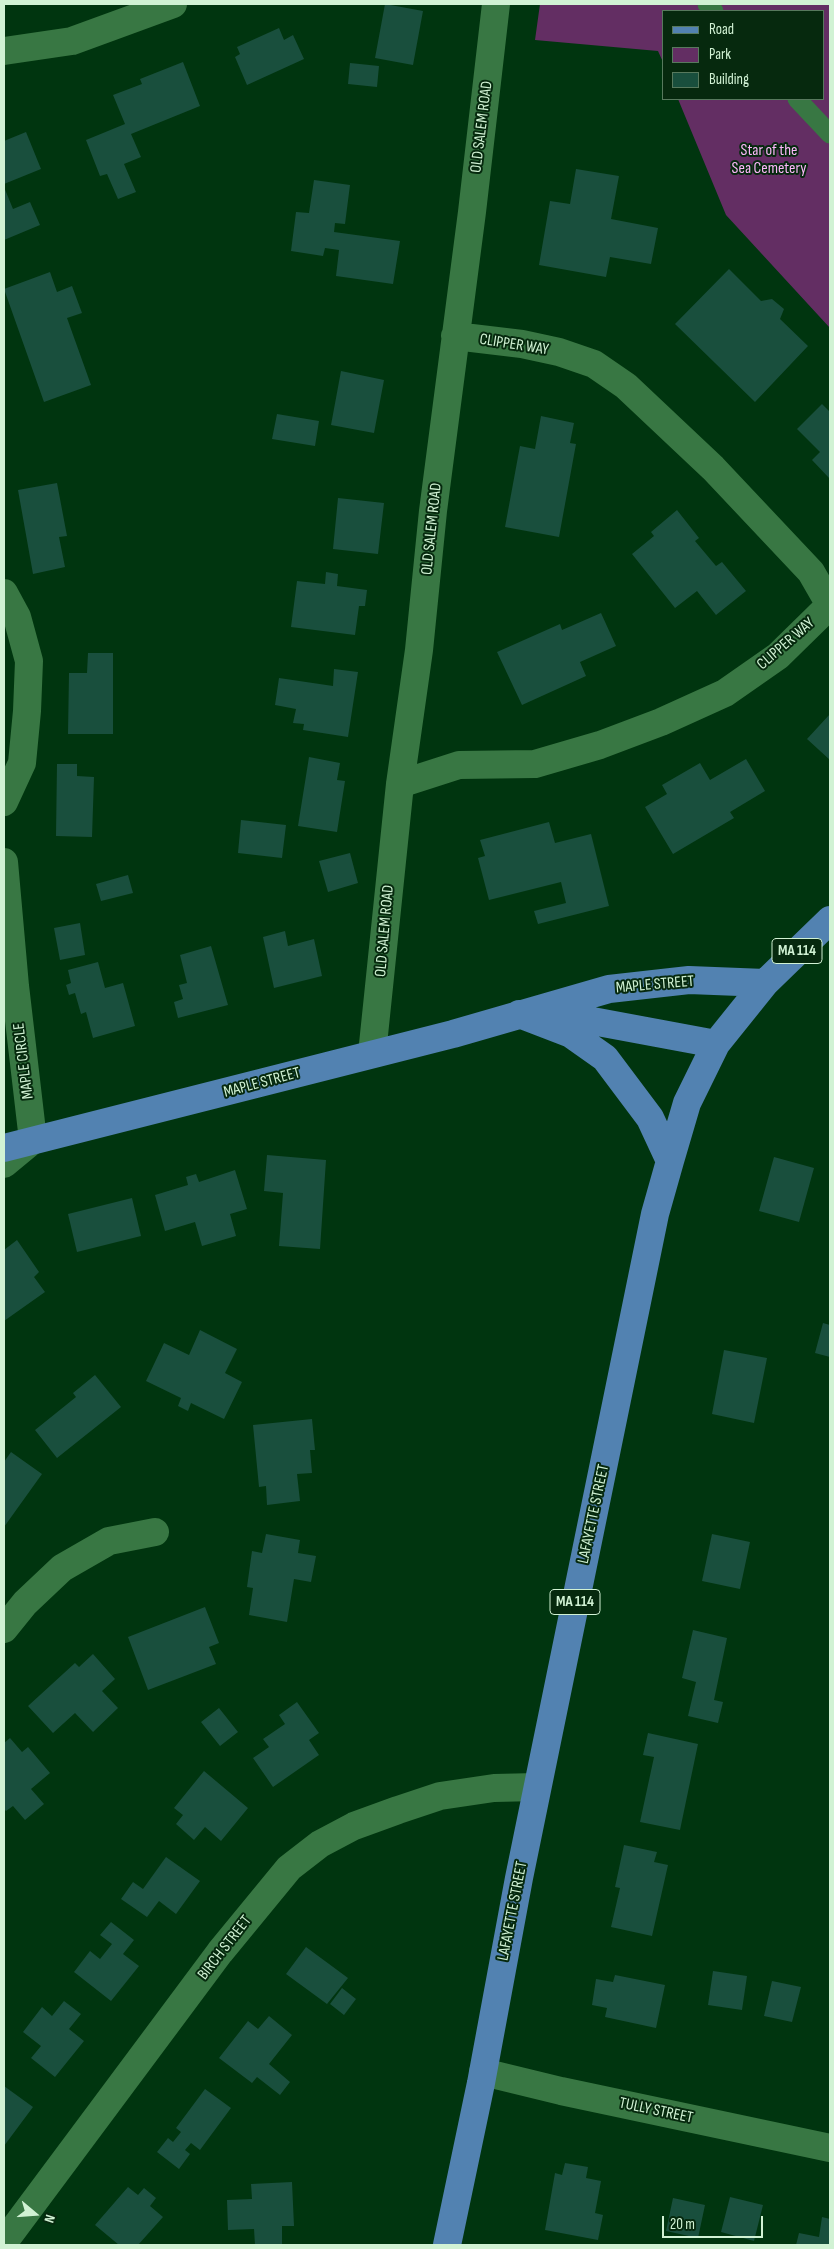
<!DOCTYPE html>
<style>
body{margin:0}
#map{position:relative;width:834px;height:2249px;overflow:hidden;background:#00350f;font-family:"Sofia Sans Condensed",sans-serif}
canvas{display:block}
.frame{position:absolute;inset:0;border:5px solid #d1f2d4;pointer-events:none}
.legend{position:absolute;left:662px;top:10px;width:162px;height:90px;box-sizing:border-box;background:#06290e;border:1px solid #57795d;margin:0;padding:6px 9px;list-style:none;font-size:15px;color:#d1f2d4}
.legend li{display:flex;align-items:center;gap:10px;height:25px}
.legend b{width:25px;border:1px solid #57795d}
.north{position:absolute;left:10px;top:2189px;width:50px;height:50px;-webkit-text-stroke:4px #06290e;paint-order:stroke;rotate:108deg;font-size:14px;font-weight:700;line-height:20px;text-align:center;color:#d1f2d4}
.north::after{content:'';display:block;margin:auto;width:18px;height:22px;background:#d1f2d4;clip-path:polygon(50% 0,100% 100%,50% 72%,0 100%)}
.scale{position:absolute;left:662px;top:2216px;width:101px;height:22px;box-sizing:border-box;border:2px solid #d1f2d4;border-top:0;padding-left:6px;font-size:15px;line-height:18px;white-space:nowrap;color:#d1f2d4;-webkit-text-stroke:4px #06290e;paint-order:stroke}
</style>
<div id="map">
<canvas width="834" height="2249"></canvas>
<div class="frame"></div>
<ul class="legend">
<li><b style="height:6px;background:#5282b1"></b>Road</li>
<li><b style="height:14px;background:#632e63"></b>Park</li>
<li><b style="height:14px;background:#194f3d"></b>Building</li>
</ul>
<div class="north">N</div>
<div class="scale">20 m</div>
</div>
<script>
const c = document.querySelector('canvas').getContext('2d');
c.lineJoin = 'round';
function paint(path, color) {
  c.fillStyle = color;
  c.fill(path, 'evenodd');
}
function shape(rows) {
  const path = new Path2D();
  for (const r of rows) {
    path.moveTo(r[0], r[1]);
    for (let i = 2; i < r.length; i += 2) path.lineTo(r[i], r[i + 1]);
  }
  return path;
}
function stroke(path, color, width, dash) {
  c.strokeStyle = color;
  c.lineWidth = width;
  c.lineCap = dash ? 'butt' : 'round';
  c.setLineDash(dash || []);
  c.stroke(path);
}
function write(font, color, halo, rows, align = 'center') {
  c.font = font + ' "Sofia Sans Condensed",sans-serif';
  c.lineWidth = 4;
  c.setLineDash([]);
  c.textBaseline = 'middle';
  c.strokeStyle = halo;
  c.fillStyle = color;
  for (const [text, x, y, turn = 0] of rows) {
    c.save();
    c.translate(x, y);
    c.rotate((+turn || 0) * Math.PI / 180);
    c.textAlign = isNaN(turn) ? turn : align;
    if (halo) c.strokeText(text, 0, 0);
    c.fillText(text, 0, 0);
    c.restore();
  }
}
const green = shape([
 [540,4,830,4,830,328,726,215,678,99,823,99,823,11,663,11,663,62,658,51,535,40]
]);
const building = shape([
 [385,4,423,11,413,65,375,58],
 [279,28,284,40,293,35,304,59,247,85,235,57,240,54,237,47],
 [183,62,200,106,131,134,141,157,124,164,136,192,118,199,107,174,100,176,86,140,125,124,113,95,142,84,140,79],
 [350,63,379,66,377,87,348,84],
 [26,132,41,169,4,184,4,141],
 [576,169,619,176,611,219,658,228,651,264,610,257,606,277,539,265,550,201,570,204],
 [314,180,350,185,345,224,335,223,334,232,400,241,393,284,336,276,339,250,325,248,323,256,291,251,296,212,309,213],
 [4,187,13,209,30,202,40,225,4,240],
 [729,269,761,301,772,299,784,309,780,319,808,346,755,402,675,324],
 [50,272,57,292,72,286,82,313,67,318,91,385,44,402,4,289],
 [341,371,384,380,374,433,331,425],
 [822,404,830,412,830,479,812,460,820,452,797,429],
 [277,414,319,421,315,446,272,439],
 [541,416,574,423,570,443,576,444,559,537,505,527,520,446,535,449],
 [57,483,67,536,59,537,65,567,33,574,18,490],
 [338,498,384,503,378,554,333,549],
 [677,510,699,538,695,541,716,566,722,562,746,591,716,615,697,591,675,608,632,554,654,536,651,532],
 [326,572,338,574,337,586,367,590,365,606,359,606,355,635,291,627,297,581,325,584],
 [601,613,616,646,580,662,586,676,522,705,497,652,560,624,562,630],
 [88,653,113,653,113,734,68,734,69,673,87,673],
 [334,669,358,672,348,737,303,730,304,724,293,723,296,709,275,705,279,678,333,686],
 [830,714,830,760,807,739],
 [309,757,340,763,337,780,345,781,337,832,298,826],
 [746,759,765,791,730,812,734,818,673,854,645,807,667,794,662,785,700,763,710,780],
 [57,764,77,764,77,776,94,777,92,837,56,836],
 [241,820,286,825,282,858,238,853],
 [549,822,555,843,591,834,609,906,538,924,534,911,566,903,561,882,489,900,478,858,485,856,480,840],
 [350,853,358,883,328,892,319,861],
 [128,875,133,893,101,901,96,884],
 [80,923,85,955,60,960,54,928],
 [285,931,288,946,314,939,322,976,274,988,263,937],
 [211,946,228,1005,178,1018,174,1002,183,999,179,985,187,983,180,955],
 [98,962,105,988,123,983,135,1026,93,1038,86,1012,81,1014,75,993,69,995,66,985,71,983,68,970],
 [267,1155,326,1160,320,1249,279,1246,283,1193,264,1191],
 [774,1157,814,1168,799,1222,759,1211],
 [235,1170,247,1209,230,1214,236,1236,202,1246,195,1222,165,1231,155,1195,188,1185,186,1177,196,1174,199,1182],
 [132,1198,141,1236,77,1252,68,1214],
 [17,1240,39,1272,34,1277,45,1292,4,1321,4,1250],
 [823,1323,830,1325,830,1357,815,1353],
 [200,1330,237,1349,225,1373,242,1382,224,1419,191,1403,188,1411,178,1406,181,1398,146,1381,164,1343,189,1355],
 [724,1350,767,1358,754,1423,712,1414],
 [95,1375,121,1407,57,1458,35,1430,76,1397,73,1393],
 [312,1419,315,1450,310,1450,312,1473,297,1474,300,1501,267,1505,266,1486,259,1487,253,1425],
 [11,1452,42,1474,4,1527,4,1462],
 [266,1534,300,1540,298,1553,316,1556,311,1582,294,1579,287,1622,249,1615,253,1588,247,1587,252,1551,262,1553],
 [712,1534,750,1542,740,1589,702,1581],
 [205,1607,219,1643,209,1647,216,1664,148,1690,128,1637],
 [693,1630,727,1638,714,1700,723,1702,718,1723,688,1716,696,1682,682,1678],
 [93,1654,115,1679,102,1691,118,1708,93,1732,75,1713,53,1733,28,1706,75,1663,79,1667],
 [297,1702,319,1733,309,1740,319,1755,273,1787,253,1758,269,1747,263,1739,285,1724,279,1715],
 [219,1708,238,1732,220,1746,201,1722],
 [648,1733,698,1744,680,1830,640,1822,654,1757,643,1755],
 [10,1738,22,1752,28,1747,50,1773,31,1789,44,1804,25,1820,13,1806,6,1811,4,1809,4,1743],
 [204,1771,248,1808,221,1841,205,1827,194,1840,176,1824,183,1815,174,1808],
 [624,1845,657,1852,654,1862,668,1865,652,1936,611,1927,620,1888,615,1887],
 [166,1857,200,1881,176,1914,159,1901,147,1917,121,1899,133,1882,143,1889],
 [111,1922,134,1940,123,1954,139,1966,111,2001,74,1972,90,1951,100,1959,112,1944,100,1935],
 [306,1947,348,1978,327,2004,286,1974],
 [713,1971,747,1976,742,2010,708,2005],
 [615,1975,665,1985,656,2028,605,2017,607,2008,592,2005,596,1979,613,1982],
 [772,1981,801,1987,792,2022,764,2016],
 [342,1988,356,1999,344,2015,330,2004],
 [64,2001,81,2014,69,2029,84,2041,55,2077,31,2058,41,2046,23,2032,42,2007,52,2016],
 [269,2016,292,2035,269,2064,290,2082,280,2095,257,2077,252,2083,219,2058,248,2021,258,2029],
 [4,2086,33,2107,4,2146],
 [205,2089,231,2108,200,2150,191,2143,185,2150,190,2154,179,2169,157,2152,168,2138,173,2142,181,2132,176,2128],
 [565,2163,588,2167,586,2178,601,2181,595,2213,603,2215,598,2240,545,2230,555,2173,562,2175],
 [292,2182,294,2226,282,2226,282,2245,255,2245,254,2229,228,2230,227,2200,252,2199,251,2184],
 [128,2187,138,2195,144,2188,156,2198,150,2206,163,2217,138,2245,119,2245,95,2225],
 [730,2197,763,2205,754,2241,721,2232],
 [673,2198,705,2205,698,2238,666,2231],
 [822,2217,830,2219,830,2245,796,2245,799,2233,819,2237]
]);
const service = shape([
 [707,4,714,11],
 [797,99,830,134]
]);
const minor = shape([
 [4,51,72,41,173,4],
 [4,593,17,617,29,661,27,711,22,763,4,802],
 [400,784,459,765,535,764,600,745,661,722,725,693,778,656,830,605,811,572,713,468,626,386,594,364,559,352,522,344,455,336],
 [4,862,15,986,33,1140,4,1164],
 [372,1054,400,784,419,650,433,511,472,212,496,4],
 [4,1629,25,1603,62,1568,109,1541,155,1532],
 [483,2072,561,2091,830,2148],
 [4,2242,220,1952,289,1868,320,1844,354,1826,398,1810,440,1796,494,1788,537,1787]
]);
const primary = shape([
 [519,1014,571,1034,605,1058,650,1118,670,1161],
 [548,1017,587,1020,716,1044],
 [4,1148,453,1034,609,989,689,980,765,983],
 [447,2245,481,2083,519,1878,655,1214,670,1161,687,1103,716,1044,765,983,830,920]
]);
const shields = [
 [797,951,50],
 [575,1602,50]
];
const shieldNames = [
 ["MA 114",797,951],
 ["MA 114",575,1602]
];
const streetNames = [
 ["OLD SALEM ROAD",482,127,-83],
 ["CLIPPER WAY",514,345,9],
 ["OLD SALEM ROAD",432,529,-84],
 ["CLIPPER WAY",786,644,-41],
 ["OLD SALEM ROAD",385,931,-85],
 ["MAPLE STREET",655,985,-5],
 ["MAPLE CIRCLE",24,1061,-97],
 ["MAPLE STREET",262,1083,-15],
 ["LAFAYETTE STREET",594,1514,-78],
 ["LAFAYETTE STREET",513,1911,-79],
 ["BIRCH STREET",225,1948,-52],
 ["TULLY STREET",656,2111,12]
];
const parkNames = [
 ["Star of the",769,151],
 ["Sea Cemetery",769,169]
];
paint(green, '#632e63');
paint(building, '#194f3d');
stroke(service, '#387743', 19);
stroke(minor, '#387743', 28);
stroke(primary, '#5282b1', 28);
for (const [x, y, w] of shields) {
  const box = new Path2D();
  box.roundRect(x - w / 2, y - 12.5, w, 25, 4);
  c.fillStyle = '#06290e';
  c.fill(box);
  stroke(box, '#d1f2d4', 1);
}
write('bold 15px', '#d1f2d4', null, shieldNames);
write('16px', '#d1f2d4', '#06290e', streetNames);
write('16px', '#fcb8fa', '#06290e', parkNames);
</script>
